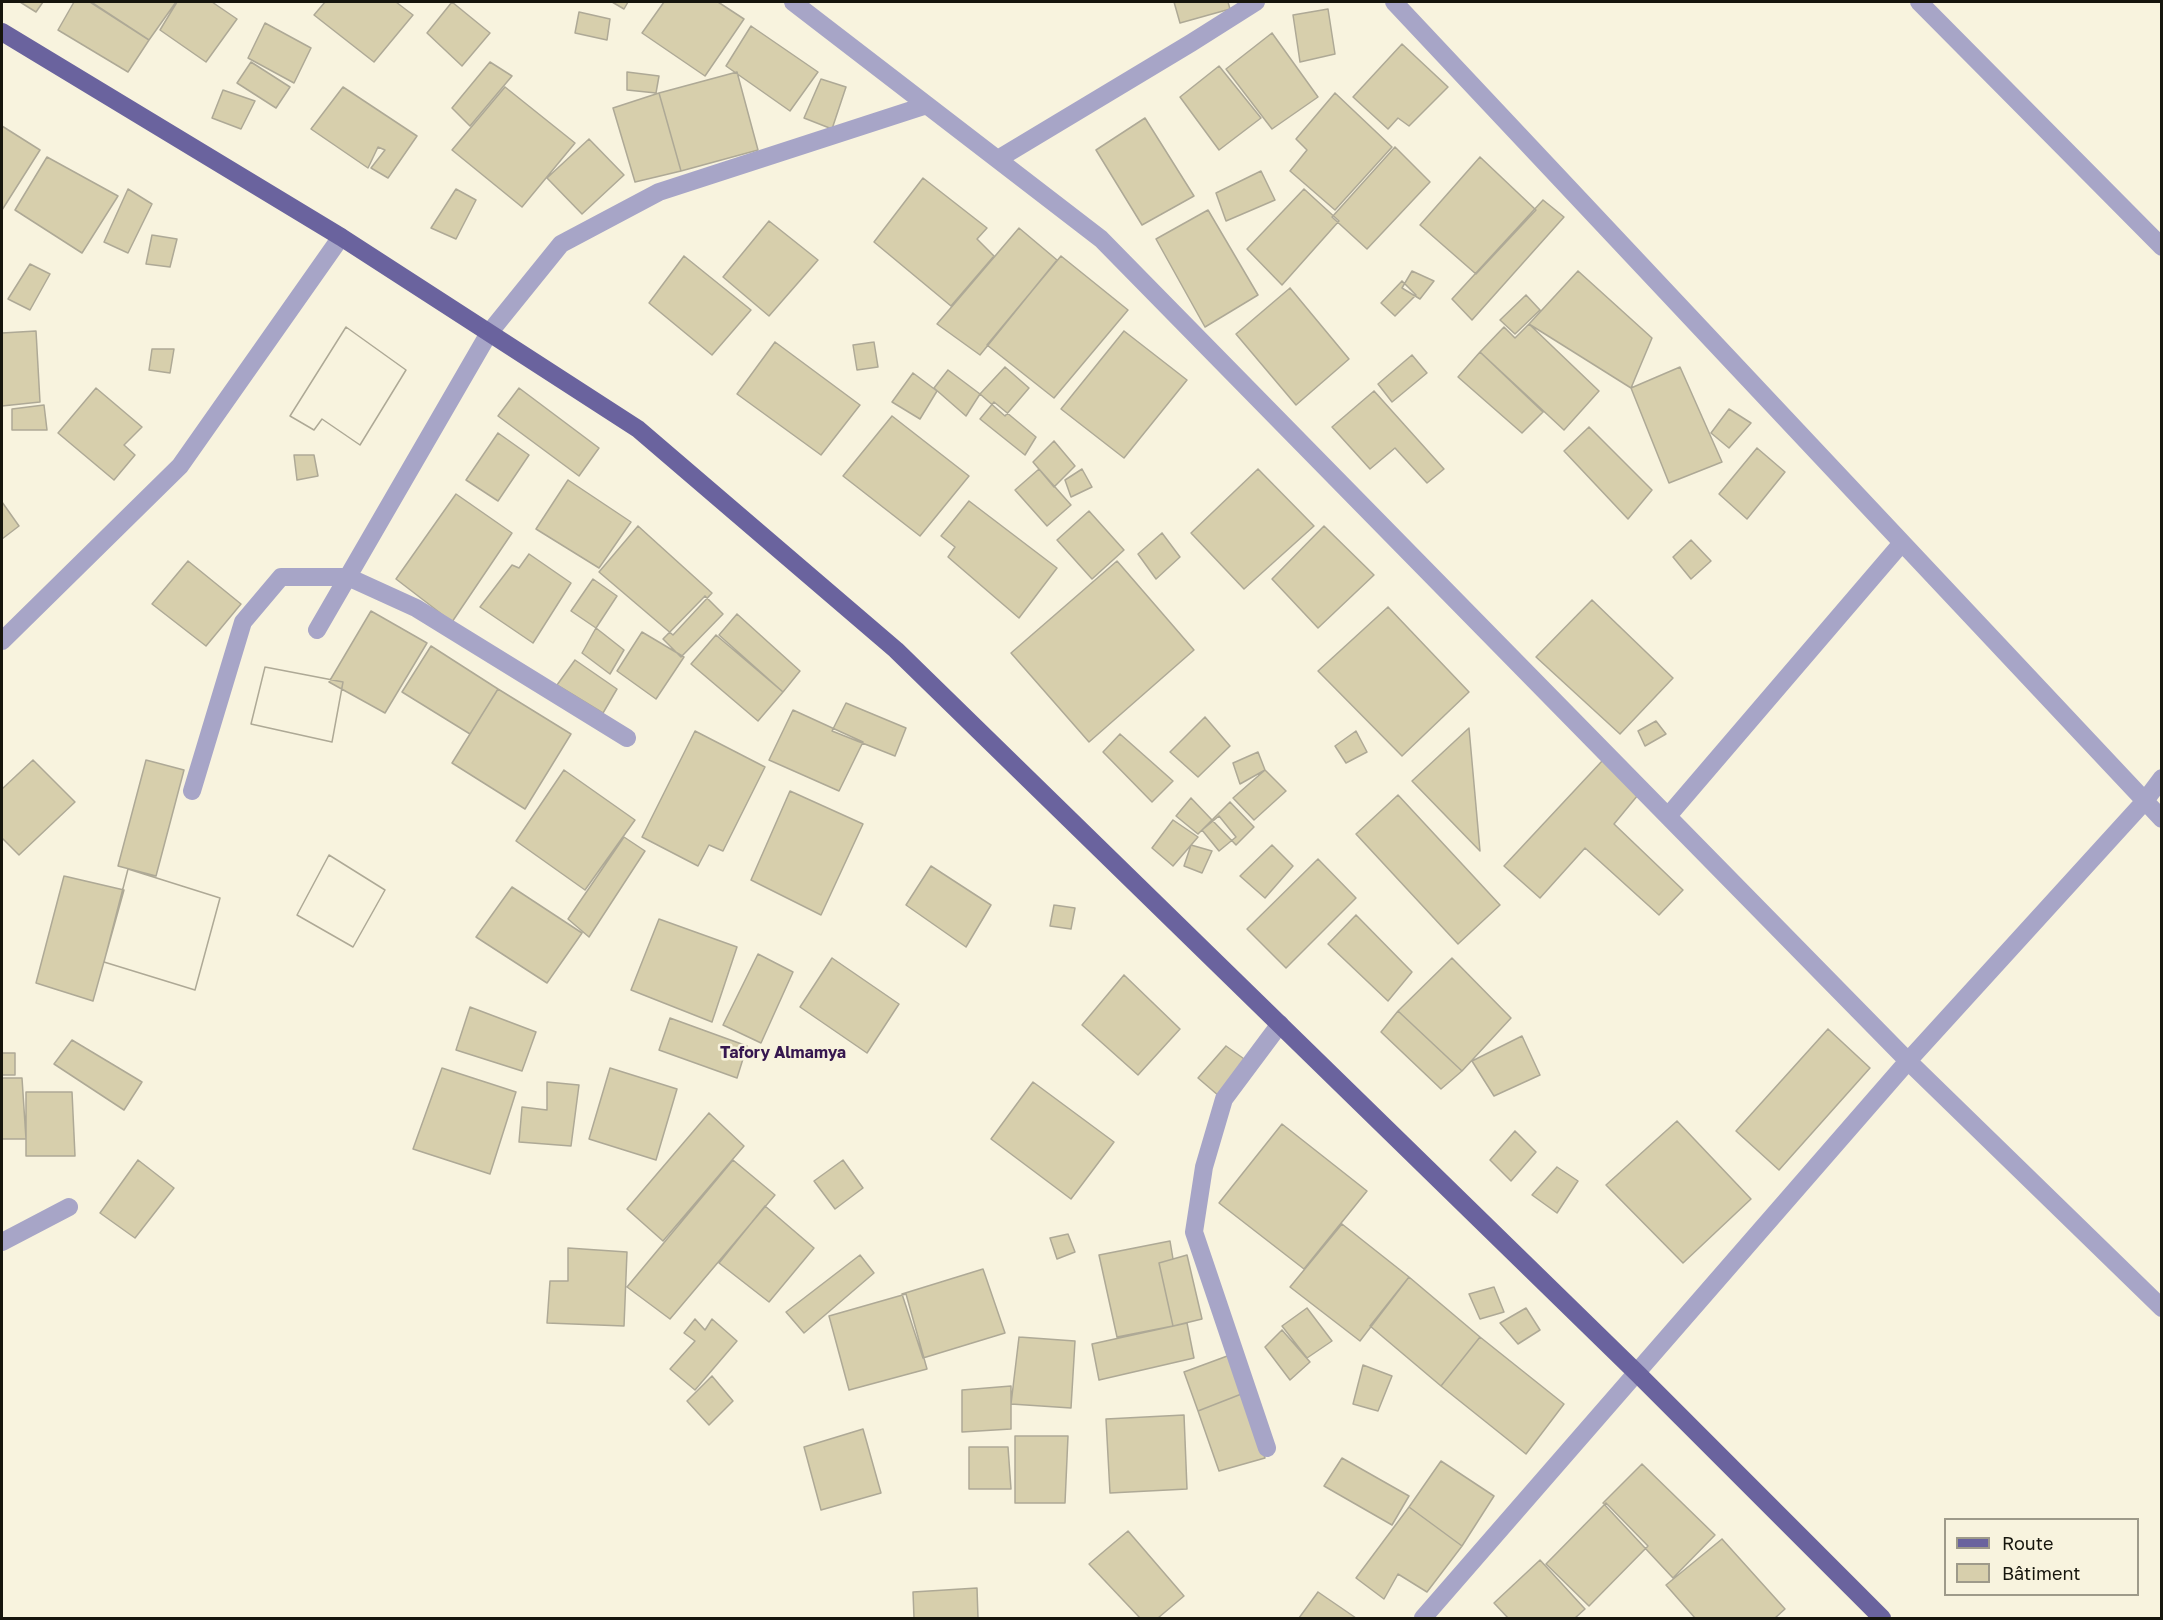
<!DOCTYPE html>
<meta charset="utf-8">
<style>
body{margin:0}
#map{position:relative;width:2163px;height:1620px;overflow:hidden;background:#f8f3de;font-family:"Golos Text",sans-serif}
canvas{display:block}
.frame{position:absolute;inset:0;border:3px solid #16150d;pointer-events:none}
.legend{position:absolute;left:1944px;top:1518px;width:195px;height:78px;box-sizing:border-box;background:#f8f3de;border:2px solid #9e9a8a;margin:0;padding:8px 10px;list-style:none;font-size:18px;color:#16150d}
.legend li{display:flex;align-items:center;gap:12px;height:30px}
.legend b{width:30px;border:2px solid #9e9a8a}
</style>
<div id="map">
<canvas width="2163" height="1620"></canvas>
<div class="frame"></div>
<ul class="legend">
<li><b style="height:8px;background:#6a639e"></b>Route</li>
<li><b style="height:16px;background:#d7cfac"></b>Bâtiment</li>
</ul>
</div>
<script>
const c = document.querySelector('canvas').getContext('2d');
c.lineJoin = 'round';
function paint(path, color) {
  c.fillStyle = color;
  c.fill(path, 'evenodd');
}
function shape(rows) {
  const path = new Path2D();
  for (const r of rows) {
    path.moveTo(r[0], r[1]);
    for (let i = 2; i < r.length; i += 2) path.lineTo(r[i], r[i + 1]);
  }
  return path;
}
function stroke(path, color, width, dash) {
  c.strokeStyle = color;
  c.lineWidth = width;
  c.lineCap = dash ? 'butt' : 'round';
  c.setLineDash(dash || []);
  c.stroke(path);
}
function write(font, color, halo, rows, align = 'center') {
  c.font = font + ' "Golos Text",sans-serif';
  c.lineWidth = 5;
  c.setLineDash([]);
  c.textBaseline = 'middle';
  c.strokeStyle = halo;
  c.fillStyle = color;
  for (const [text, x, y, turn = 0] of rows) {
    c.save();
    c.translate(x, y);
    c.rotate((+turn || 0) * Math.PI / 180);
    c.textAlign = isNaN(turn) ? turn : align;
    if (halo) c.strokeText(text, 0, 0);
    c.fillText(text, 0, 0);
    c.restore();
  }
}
const building = shape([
 [20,2,43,2,36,12,20,2],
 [74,2,90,2,149,40,128,72,58,30,74,2],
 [91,2,176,2,149,40,91,2],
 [177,2,212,2,237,19,206,62,160,30,177,2],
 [325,2,396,2,413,15,374,62,314,15,325,2],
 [452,2,490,33,462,66,427,33,452,2],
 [612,2,628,2,624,9,612,2],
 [664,2,718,2,744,19,705,76,642,33,664,2],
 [1174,2,1228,2,1230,9,1180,23,1174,2],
 [1328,9,1335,54,1300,62,1293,15,1328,9],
 [579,12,610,19,607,40,575,33,579,12],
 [265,23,311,48,294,83,248,58,265,23],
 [751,26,818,72,790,111,726,66,751,26],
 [1272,33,1318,97,1272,129,1226,69,1272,33],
 [1402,44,1448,87,1409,126,1398,118,1388,129,1353,97,1402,44],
 [251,62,290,87,276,108,237,83,251,62],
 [490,62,512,76,470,126,452,108,490,62],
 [1219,66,1261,118,1219,150,1180,97,1219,66],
 [627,72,659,76,656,93,627,90,627,72],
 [737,72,758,150,681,171,659,93,737,72],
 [821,79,846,87,832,129,804,118,821,79],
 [343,87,417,136,388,178,371,168,385,150,378,147,368,168,311,129,343,87],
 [505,87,575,143,522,207,452,150,505,87],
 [223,90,255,101,241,129,212,118,223,90],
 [659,93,681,171,635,182,613,108,659,93],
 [1335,93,1392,147,1335,210,1290,171,1307,150,1296,139,1335,93],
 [1145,118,1194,196,1142,225,1096,150,1145,118],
 [2,126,40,150,2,210,2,126],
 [589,139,624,175,582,214,547,178,589,139],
 [1395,147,1430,182,1367,249,1332,217,1395,147],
 [47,157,118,196,82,253,15,210,47,157],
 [1480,157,1536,210,1476,274,1420,225,1480,157],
 [1261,171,1275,200,1226,221,1216,193,1261,171],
 [923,178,987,228,977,239,994,256,951,306,874,242,923,178],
 [128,189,152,204,128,253,104,242,128,189],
 [456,189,476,200,456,239,431,228,456,189],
 [1304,189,1339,221,1282,285,1247,249,1304,189],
 [1543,200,1564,217,1472,320,1452,299,1543,200],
 [1208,210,1258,295,1205,327,1156,239,1208,210],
 [769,221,818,260,769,316,723,277,769,221],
 [1019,228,1057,260,980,355,937,324,1019,228],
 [152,235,177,239,170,267,146,264,152,235],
 [684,256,751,310,712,355,649,303,684,256],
 [1061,256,1128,310,1054,398,987,345,1061,256],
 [30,264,50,274,30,310,8,299,30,264],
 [1412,271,1434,281,1420,299,1402,288,1412,271],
 [1578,271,1652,338,1631,388,1529,324,1578,271],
 [1402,281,1416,295,1395,316,1381,303,1402,281],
 [1290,288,1349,359,1296,405,1236,334,1290,288],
 [1526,295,1540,310,1515,334,1500,320,1526,295],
 [1529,324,1599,391,1564,430,1480,352,1504,327,1515,338,1529,324],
 [346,327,406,370,360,445,322,419,314,430,290,416,346,327],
 [346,327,406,370,360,445,322,419,314,430,290,416,346,327],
 [36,331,40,402,2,406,2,333,36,331],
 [1124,331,1187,380,1124,458,1061,409,1124,331],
 [775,342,860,405,821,455,737,394,775,342],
 [874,342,878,367,857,370,853,345,874,342],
 [152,349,174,349,170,373,149,370,152,349],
 [1480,352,1543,412,1522,433,1458,377,1480,352],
 [1412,355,1427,373,1392,402,1378,384,1412,355],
 [1005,367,1029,388,1005,416,980,394,1005,367],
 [1680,367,1722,462,1669,483,1631,388,1680,367],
 [948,370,980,394,966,416,934,388,948,370],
 [913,373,937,391,920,419,892,402,913,373],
 [96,388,142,427,124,445,135,455,114,480,58,433,96,388],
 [519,388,599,448,579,476,498,416,519,388],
 [1374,391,1444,469,1427,483,1395,448,1370,469,1332,427,1374,391],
 [994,402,1036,437,1025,455,980,419,994,402],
 [44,405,47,430,12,430,12,409,44,405],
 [1729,409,1751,423,1729,448,1711,433,1729,409],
 [892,416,969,476,920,536,843,476,892,416],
 [1589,427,1652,490,1628,519,1564,451,1589,427],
 [498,433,529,455,498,501,466,480,498,433],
 [1054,441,1075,466,1054,487,1033,462,1054,441],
 [1757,448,1785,472,1747,519,1719,494,1757,448],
 [294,455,314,455,318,476,297,480,294,455],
 [1039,469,1071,505,1047,526,1015,490,1039,469],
 [1082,469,1092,487,1071,497,1065,480,1082,469],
 [1258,469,1314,526,1244,589,1191,533,1258,469],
 [568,480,631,522,599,568,536,529,568,480],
 [456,494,512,533,452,622,396,579,456,494],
 [969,501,1057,568,1019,618,948,557,955,547,941,536,969,501],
 [2,502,19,526,2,539,2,502],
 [1089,511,1124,550,1092,579,1057,540,1089,511],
 [638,526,712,593,673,635,599,572,638,526],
 [1324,526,1374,575,1318,628,1272,579,1324,526],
 [1162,533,1180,557,1156,579,1138,554,1162,533],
 [1691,540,1711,561,1691,579,1673,557,1691,540],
 [529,554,571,583,533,643,480,607,512,565,519,568,529,554],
 [188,561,241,604,206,646,152,604,188,561],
 [1117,561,1194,650,1089,742,1011,653,1117,561],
 [593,579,617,596,596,628,571,611,593,579],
 [705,596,723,614,681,657,663,639,705,596],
 [1592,600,1673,678,1620,734,1536,657,1592,600],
 [1388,607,1469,692,1402,756,1318,671,1388,607],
 [371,611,427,643,385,713,329,682,371,611],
 [737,614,800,671,783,692,719,635,737,614],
 [596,628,624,650,610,674,582,653,596,628],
 [642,632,684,657,656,699,617,671,642,632],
 [716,635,783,692,758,721,691,664,716,635],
 [431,646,498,689,470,734,402,692,431,646],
 [575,660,617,689,603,713,557,685,575,660],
 [265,667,343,682,332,742,251,724,265,667],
 [265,667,343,682,332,742,251,724,265,667],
 [498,689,571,734,525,809,452,763,498,689],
 [846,703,906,728,895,756,832,731,846,703],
 [793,710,863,742,839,791,769,760,793,710],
 [1205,717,1230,746,1198,777,1170,752,1205,717],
 [1656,721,1666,734,1645,746,1638,731,1656,721],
 [1469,728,1480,851,1412,781,1469,728],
 [695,731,765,767,723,851,709,845,698,866,642,837,695,731],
 [1356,731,1367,752,1346,763,1335,746,1356,731],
 [1120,734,1173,781,1152,802,1103,752,1120,734],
 [1258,752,1265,770,1240,784,1233,763,1258,752],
 [33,760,75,802,19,855,2,838,2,789,33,760],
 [146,760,184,770,156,876,118,866,146,760],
 [1603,760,1638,795,1614,824,1683,890,1659,915,1585,848,1540,898,1504,866,1603,760],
 [564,770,635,820,585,890,516,841,564,770],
 [1265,770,1286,791,1254,820,1233,798,1265,770],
 [790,791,863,824,821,915,751,880,790,791],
 [1398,795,1500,905,1458,944,1356,834,1398,795],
 [1191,798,1212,820,1198,834,1176,816,1191,798],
 [1230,802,1254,827,1236,845,1212,820,1230,802],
 [1219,816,1236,837,1219,851,1202,830,1219,816],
 [1173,820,1198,837,1173,866,1152,848,1173,820],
 [624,837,645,851,589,937,568,919,624,837],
 [1191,845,1212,851,1202,873,1184,866,1191,845],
 [1272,845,1293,866,1265,898,1240,876,1272,845],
 [329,855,385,890,353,947,297,915,329,855],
 [329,855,385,890,353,947,297,915,329,855],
 [1318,859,1356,898,1286,968,1247,929,1318,859],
 [931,866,991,905,966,947,906,905,931,866],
 [128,869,220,898,195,990,104,962,128,869],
 [128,869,220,898,195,990,104,962,128,869],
 [64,876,124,890,93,1001,36,983,64,876],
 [512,887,582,933,547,983,476,937,512,887],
 [1054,905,1075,908,1071,929,1050,926,1054,905],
 [1356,915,1412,972,1388,1001,1328,944,1356,915],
 [659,919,737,947,712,1022,631,990,659,919],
 [758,954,793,972,761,1043,723,1025,758,954],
 [832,958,899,1004,867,1053,800,1007,832,958],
 [1452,958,1511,1018,1462,1071,1398,1011,1452,958],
 [1124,975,1180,1029,1138,1075,1082,1025,1124,975],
 [470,1007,536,1032,522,1071,456,1050,470,1007],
 [1398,1011,1462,1071,1441,1089,1381,1032,1398,1011],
 [670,1018,747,1046,737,1078,659,1050,670,1018],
 [1828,1029,1870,1068,1779,1170,1736,1131,1828,1029],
 [1522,1036,1540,1075,1494,1096,1472,1061,1522,1036],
 [72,1040,142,1082,124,1110,54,1064,72,1040],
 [1226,1046,1247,1061,1219,1096,1198,1078,1226,1046],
 [2,1053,15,1053,15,1075,2,1075,2,1053],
 [442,1068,516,1092,490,1174,413,1149,442,1068],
 [610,1068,677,1089,656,1160,589,1139,610,1068],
 [2,1078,22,1078,26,1139,2,1139,2,1078],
 [547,1082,579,1085,571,1146,519,1142,522,1107,547,1110,547,1082],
 [1033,1082,1114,1142,1071,1199,991,1139,1033,1082],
 [26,1092,72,1092,75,1156,26,1156,26,1092],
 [709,1113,744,1146,663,1241,627,1209,709,1113],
 [1677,1121,1751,1199,1683,1263,1606,1185,1677,1121],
 [1282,1124,1367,1191,1304,1269,1219,1203,1282,1124],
 [1515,1131,1536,1152,1511,1181,1490,1160,1515,1131],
 [138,1160,174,1188,135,1238,100,1213,138,1160],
 [733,1160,775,1195,670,1319,627,1287,733,1160],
 [843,1160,863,1188,835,1209,814,1181,843,1160],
 [1557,1167,1578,1181,1557,1213,1532,1195,1557,1167],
 [765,1206,814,1248,769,1302,719,1263,765,1206],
 [1342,1224,1409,1277,1360,1341,1290,1287,1342,1224],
 [1068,1234,1075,1252,1057,1259,1050,1238,1068,1234],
 [1170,1241,1173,1259,1159,1263,1173,1326,1117,1337,1099,1255,1170,1241],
 [568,1248,627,1252,624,1326,547,1323,550,1281,568,1281,568,1248],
 [860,1255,874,1273,804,1333,786,1312,860,1255],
 [1187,1255,1202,1319,1173,1326,1159,1263,1187,1255],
 [983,1269,1005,1333,923,1358,902,1294,983,1269],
 [1409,1277,1480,1337,1441,1386,1370,1326,1409,1277],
 [1494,1287,1504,1312,1480,1319,1469,1294,1494,1287],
 [906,1294,927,1369,849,1390,829,1316,906,1294],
 [1307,1308,1332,1341,1307,1358,1282,1326,1307,1308],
 [1526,1308,1540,1330,1518,1344,1500,1323,1526,1308],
 [695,1319,705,1330,712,1319,737,1341,695,1390,670,1369,695,1341,684,1333,695,1319],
 [1187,1323,1194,1358,1099,1380,1092,1344,1187,1323],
 [1282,1330,1310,1362,1290,1380,1265,1347,1282,1330],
 [1019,1337,1075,1341,1071,1408,1011,1404,1019,1337],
 [1480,1337,1564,1404,1526,1454,1441,1386,1480,1337],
 [1230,1355,1244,1393,1198,1411,1184,1372,1230,1355],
 [1363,1365,1392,1376,1378,1411,1353,1404,1363,1365],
 [712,1376,733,1401,709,1425,687,1401,712,1376],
 [1011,1386,1011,1429,962,1432,962,1390,1011,1386],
 [1244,1393,1265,1458,1219,1471,1198,1411,1244,1393],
 [1184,1415,1187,1489,1110,1493,1106,1419,1184,1415],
 [863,1429,881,1493,821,1510,804,1447,863,1429],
 [1015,1436,1068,1436,1065,1503,1015,1503,1015,1436],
 [969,1447,1008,1447,1011,1489,969,1489,969,1447],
 [1342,1458,1409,1496,1392,1525,1324,1486,1342,1458],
 [1441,1461,1494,1496,1462,1546,1409,1507,1441,1461],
 [1642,1464,1715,1535,1673,1578,1603,1503,1642,1464],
 [1606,1503,1648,1546,1589,1606,1546,1564,1606,1503],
 [1409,1507,1462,1546,1427,1592,1398,1574,1384,1599,1356,1578,1409,1507],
 [1128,1531,1184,1596,1158,1618,1140,1618,1089,1564,1128,1531],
 [1722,1539,1785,1609,1775,1618,1695,1618,1666,1585,1722,1539],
 [1540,1560,1585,1609,1575,1618,1508,1618,1494,1603,1540,1560],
 [977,1588,978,1618,914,1618,913,1592,977,1588],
 [1318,1592,1356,1618,1299,1618,1318,1592]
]);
const minor = shape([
 [793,2,1101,239,1908,1061,2162,1308],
 [1394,2,2162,819],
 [1919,2,2162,247],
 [998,159,1191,43,1256,2],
 [317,630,489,333,561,244,659,192,927,105],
 [2,641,180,466,341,237],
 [192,791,243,622,281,577,348,577,416,608,627,738],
 [1668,816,1901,544],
 [2,1242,69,1207],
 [1267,1448,1194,1232,1204,1167,1224,1099,1280,1024],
 [1423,1618,1908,1061,2144,802,2162,778]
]);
const major = shape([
 [2,32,341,237,638,429,896,650,1638,1374,1882,1618]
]);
const neighbourhoodNames = [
 ["Tafory Almamya",783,1053]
];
paint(building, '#d7cfac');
stroke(building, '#aea996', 1.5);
stroke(minor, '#a7a5c7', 18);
stroke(major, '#6a639e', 18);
write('bold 16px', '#36174f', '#f8f3de', neighbourhoodNames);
</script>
